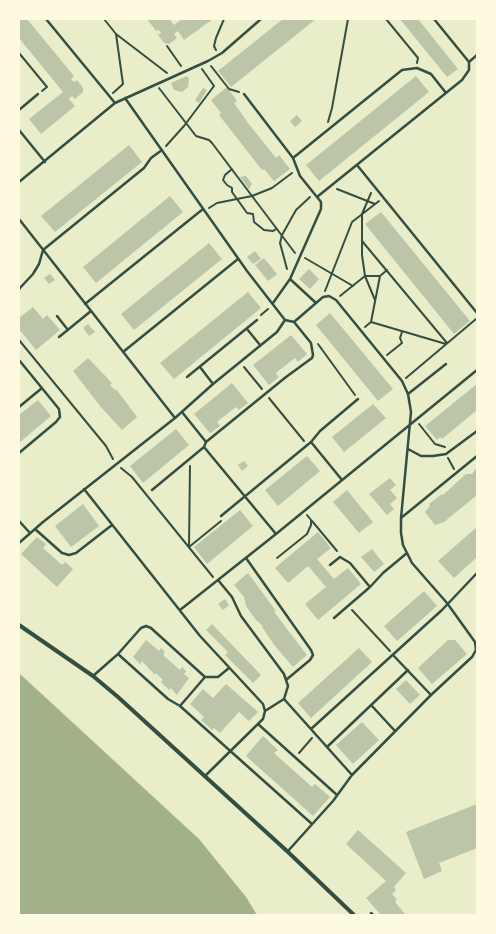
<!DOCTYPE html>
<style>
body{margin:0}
#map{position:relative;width:496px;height:934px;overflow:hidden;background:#e9edc9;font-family:"PT Sans Narrow",sans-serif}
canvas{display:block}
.frame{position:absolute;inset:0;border:20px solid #fefae0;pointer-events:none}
</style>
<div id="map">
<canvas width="496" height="934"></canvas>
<div class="frame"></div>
</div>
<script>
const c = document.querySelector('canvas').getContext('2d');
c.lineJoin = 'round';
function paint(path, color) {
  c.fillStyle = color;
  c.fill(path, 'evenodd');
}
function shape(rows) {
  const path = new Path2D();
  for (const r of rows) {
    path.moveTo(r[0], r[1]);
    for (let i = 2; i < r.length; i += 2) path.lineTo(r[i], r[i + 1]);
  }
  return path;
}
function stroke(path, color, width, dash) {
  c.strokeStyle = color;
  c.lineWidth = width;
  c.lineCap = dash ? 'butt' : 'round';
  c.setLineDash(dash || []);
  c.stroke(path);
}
const water = shape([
 [19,673,199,839,246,897,257,915,19,915]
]);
const building = shape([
 [19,19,27,19,74,76,71,79,74,82,77,80,83,88,83,92,75,99,72,96,69,99,75,106,41,134,29,119,63,92,19,38],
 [147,19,169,19,174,25,182,19,213,19,184,40,178,31,174,34,177,38,169,44,164,43,158,35,161,33,159,30,156,31],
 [283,19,316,19,231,87,218,71],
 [400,19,418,19,458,69,447,77],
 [187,76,189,79,188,87,182,92,174,90,171,83],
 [416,76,429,92,319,181,306,165],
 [227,87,237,101,234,103,248,123,276,158,279,155,290,169,274,181,264,169,262,170,219,115,221,113,211,100],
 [203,88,207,90,199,103,195,100],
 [297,115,302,121,295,127,290,121],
 [129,145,142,162,55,232,41,216],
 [246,176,252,184,249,189,240,177],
 [170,196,183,212,96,283,83,267],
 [381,212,470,321,454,334,365,224],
 [209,243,222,259,134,330,121,314],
 [255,251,261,259,253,264,247,257],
 [264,258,277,274,268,281,255,265],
 [309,269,319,279,310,289,299,279],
 [50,274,55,280,49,284,44,278],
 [248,292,261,308,174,379,160,363],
 [33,307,43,319,47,315,60,330,36,350,19,329,19,318],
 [330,313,393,389,378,401,316,325],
 [88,324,95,332,89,336,83,328],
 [291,335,307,354,298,362,295,358,277,372,276,374,279,377,269,385,253,365],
 [88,358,112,383,110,385,115,390,116,389,137,417,122,430,100,406,73,371],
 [232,383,248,403,239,410,236,407,218,421,217,422,220,426,210,433,194,414],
 [477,384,477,410,442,439,440,437,437,440,425,426],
 [38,400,51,416,19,443,19,415],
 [373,404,386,418,344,452,332,437],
 [176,429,189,445,143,483,130,466],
 [307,456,320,471,278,506,265,490],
 [244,461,248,466,242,471,238,465],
 [477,467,477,495,444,522,435,525,425,512,430,506,429,504,442,494,443,495,466,474,472,474],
 [390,478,396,485,390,490,397,498,390,504,394,509,387,515,369,494],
 [347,490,373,522,359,533,333,502],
 [83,504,99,526,71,547,55,526],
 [240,510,253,526,207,564,194,547],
 [477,527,477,557,454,578,438,561],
 [318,532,331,548,317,559,334,579,348,568,361,584,318,620,305,604,326,587,308,566,288,583,275,568],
 [37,537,46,544,43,548,62,565,65,562,73,569,57,587,21,554],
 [372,549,384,564,374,572,361,557],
 [248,573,276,611,274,612,307,655,293,667,275,646,262,627,263,626,256,620,246,606,244,597,234,585],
 [424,591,437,606,397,641,384,626],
 [225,599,229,605,223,610,218,604],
 [212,624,261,675,253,683,225,655,228,652,206,630],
 [146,640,159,651,161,648,165,652,163,655,180,670,182,667,186,671,184,674,189,678,177,695,171,688,169,690,161,682,163,680,156,673,155,675,142,661,140,664,133,657],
 [448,640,455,640,467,654,432,684,418,668],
 [359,648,372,662,311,718,298,703],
 [406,680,420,695,410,704,396,689],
 [226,684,258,712,249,721,239,712,220,733,214,728,212,730,201,720,204,717,190,704,203,689,213,698],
 [362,722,379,740,353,764,336,745],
 [263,736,278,750,274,753,312,787,315,784,330,797,313,816,246,756],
 [477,804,477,848,439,863,442,871,424,879,406,832],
 [358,830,406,873,394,887,396,890,392,894,397,900,395,902,406,915,381,915,366,898,386,881,346,844]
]);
const path = shape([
 [104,19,116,34,123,84,113,93],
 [386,19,418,58,417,63],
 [116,34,167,73],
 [167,46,181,66],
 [216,50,214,46,216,38,224,19],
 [19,53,47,87,42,91],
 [211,66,229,89,239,92],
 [159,88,196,136,209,140,212,143,295,253],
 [328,122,332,108,348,19],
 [166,146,184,126,214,86,202,69],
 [232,169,225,175,223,180,227,185,232,188,232,192,247,213,253,214,254,222,264,230,273,231,276,229],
 [337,189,375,204],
 [371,193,362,214,362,255,365,276,375,300],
 [209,208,217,203,252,196,272,188,292,173],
 [362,241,447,343],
 [305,258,353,286],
 [287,269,280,243,282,235,296,210,310,197],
 [325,291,352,222,379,201],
 [340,296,365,276,380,276],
 [261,315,268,309],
 [371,322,446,344],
 [365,327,371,322,380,276,387,270],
 [19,340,106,446,113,459],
 [318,344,355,395],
 [387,355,402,343,400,338,402,332],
 [244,367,262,389],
 [406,378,476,319],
 [269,398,304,441],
 [419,424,435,444,445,447],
 [448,458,454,469],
 [121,468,132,477,213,577],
 [312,521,337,551],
 [189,546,190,466],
 [189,547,221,521],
 [277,558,307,534,311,525,311,520,307,515],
 [352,610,390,651],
 [299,753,312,738]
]);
const service = shape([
 [46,19,115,103],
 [469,62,477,55],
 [244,94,293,158,300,176,317,197],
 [19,110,38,94],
 [19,130,45,162],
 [293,158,402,70,417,68,431,74,446,93],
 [357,165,477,313],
 [19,182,115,103,208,61,222,53,261,19],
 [19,219,175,418],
 [290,279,316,303],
 [19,289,33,274,39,264,43,250,144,168,151,158,162,150],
 [273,303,290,279,321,209,321,202,317,197,462,80,469,70,469,62,434,19],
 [85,304,203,209],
 [57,316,68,330],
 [285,320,294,322,323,297,329,296,336,300,402,381,408,394,411,412,401,518,401,533,403,545,412,563,447,603,475,642,476,650,472,657,431,695,352,775,333,801,288,851],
 [247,329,260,345],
 [59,337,91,311],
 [123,352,238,259],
 [19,360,59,409,60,417,56,422,19,453],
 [200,367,213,384],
 [187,377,257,320],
 [408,394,446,364],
 [19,407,42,388],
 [206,442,286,377,312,358,313,355,311,343,294,322],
 [311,442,342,480],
 [408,449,421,456,433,456,446,454,477,431],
 [84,489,200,636,263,704,265,711,263,719,205,776],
 [152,490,204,447],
 [221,516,311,442,320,431,358,399],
 [401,518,477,456],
 [19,521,30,533],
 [35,529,62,553,69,555,76,553,112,525],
 [276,534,477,370],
 [19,543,43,522,175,418,213,384,277,332,285,320,247,271,125,98],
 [246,558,311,650,313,655,310,660,286,680],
 [330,565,340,557,350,563,370,587],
 [218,580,232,597,241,616,284,674,288,686,284,699,265,711],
 [180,610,276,534,204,447,206,442,182,412],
 [334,618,370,587,383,573,407,553],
 [118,654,168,699,180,706,312,824],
 [393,655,431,695],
 [93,676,118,654,141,628,146,626,151,628,205,677,218,677,229,668],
 [284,699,352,775],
 [180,706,205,677],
 [372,706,395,731],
 [258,724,337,795],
 [311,729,442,610,477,573],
 [327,747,408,670],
 [371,913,373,915]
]);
const minor = shape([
 [19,625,93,676,118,697,288,852,354,915]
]);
paint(water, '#a3b18a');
paint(building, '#bcc5a7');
stroke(path, '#344e41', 2);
stroke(service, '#344e41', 2.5);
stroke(minor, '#344e41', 4);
</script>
